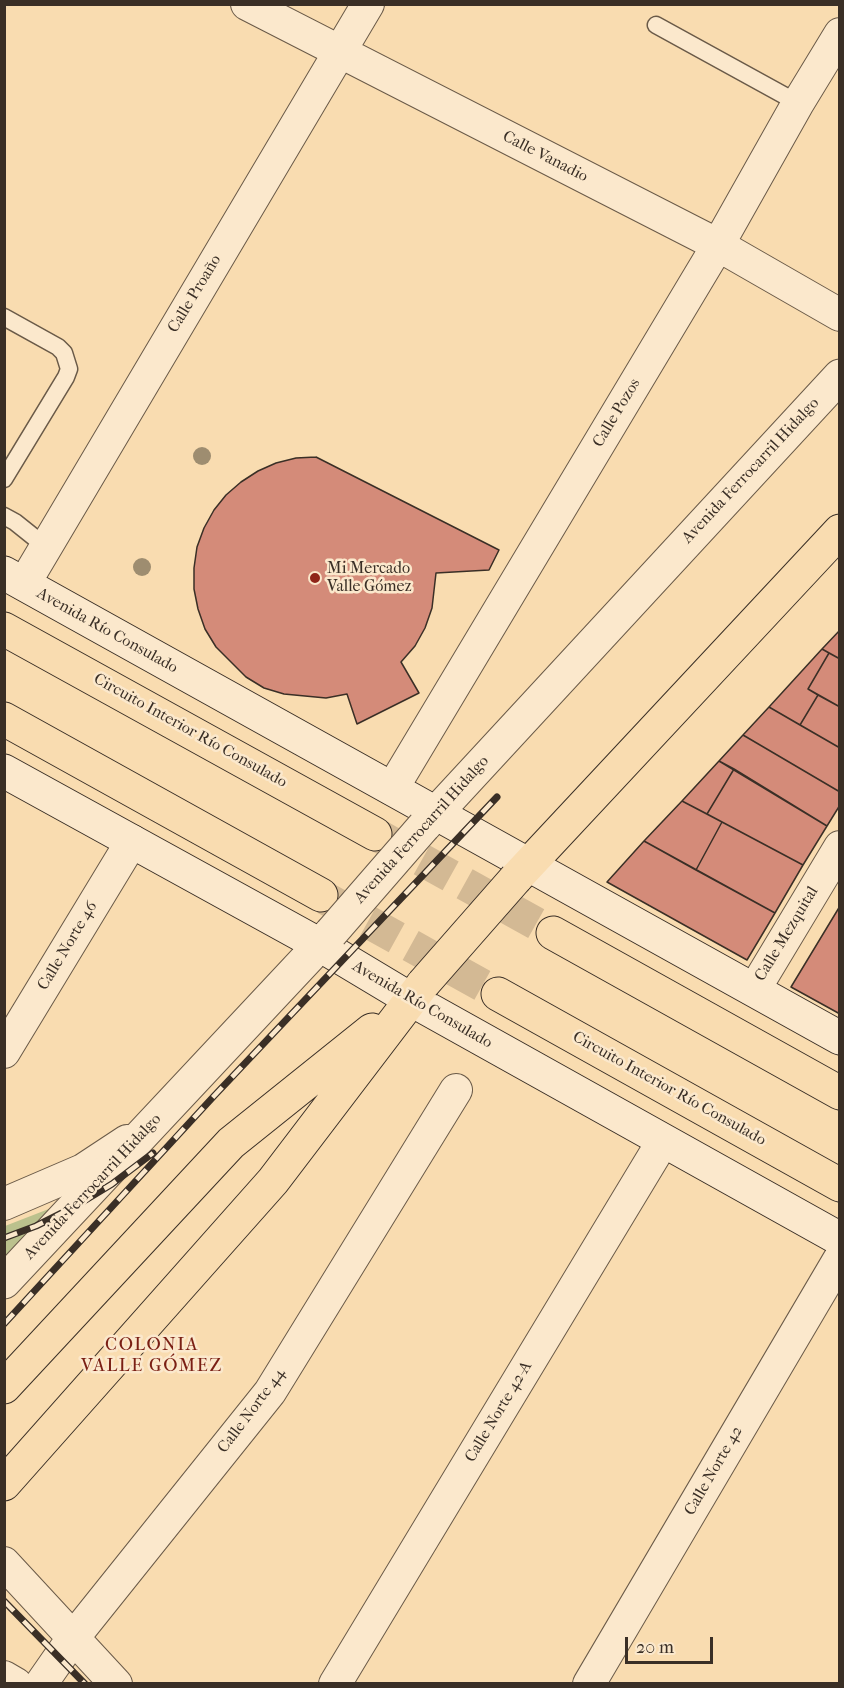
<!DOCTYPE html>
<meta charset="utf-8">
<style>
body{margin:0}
#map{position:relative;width:844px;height:1688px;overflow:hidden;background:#f9dcb0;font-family:"IM FELL French Canon",serif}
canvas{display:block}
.frame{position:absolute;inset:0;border:6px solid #3a2f26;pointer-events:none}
.scale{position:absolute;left:625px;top:1637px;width:88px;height:27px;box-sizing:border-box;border:3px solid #3a2f26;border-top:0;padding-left:8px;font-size:18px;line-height:21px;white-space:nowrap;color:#3a2f26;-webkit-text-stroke:4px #fbe8cc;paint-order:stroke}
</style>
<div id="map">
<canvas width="844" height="1688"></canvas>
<div class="frame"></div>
<div class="scale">20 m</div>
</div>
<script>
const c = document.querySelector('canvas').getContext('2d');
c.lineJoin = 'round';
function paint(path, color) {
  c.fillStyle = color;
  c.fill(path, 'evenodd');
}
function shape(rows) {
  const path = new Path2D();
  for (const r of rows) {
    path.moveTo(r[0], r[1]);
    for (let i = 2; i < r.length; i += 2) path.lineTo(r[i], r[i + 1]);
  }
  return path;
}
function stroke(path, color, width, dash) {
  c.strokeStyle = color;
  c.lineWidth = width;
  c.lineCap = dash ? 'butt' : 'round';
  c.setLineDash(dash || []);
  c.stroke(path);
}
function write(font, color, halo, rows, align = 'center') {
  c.font = font + ' "IM FELL French Canon",serif';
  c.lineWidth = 5;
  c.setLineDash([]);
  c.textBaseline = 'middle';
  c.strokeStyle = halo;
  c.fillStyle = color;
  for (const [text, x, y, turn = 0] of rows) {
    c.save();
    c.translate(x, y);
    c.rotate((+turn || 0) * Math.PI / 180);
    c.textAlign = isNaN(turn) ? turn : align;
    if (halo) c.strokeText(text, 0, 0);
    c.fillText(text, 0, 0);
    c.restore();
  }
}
const green = shape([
 [59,1205,5,1263,5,1226]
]);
const building = shape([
 [316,457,499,550,489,570,436,573,432,608,425,628,415,646,401,662,419,693,357,724,347,694,326,698,284,694,264,688,246,677,216,647,205,629,198,609,194,589,194,568,197,547,204,528,214,510,226,495,241,482,258,471,276,463,296,458,316,457],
 [840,630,840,659,822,649,840,630],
 [822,649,829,653,808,689,818,695,800,725,769,707,822,649],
 [829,653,840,659,840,707,808,689,829,653],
 [818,695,840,707,840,748,800,725,818,695],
 [769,707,840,748,840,792,743,735,769,707],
 [743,735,840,792,840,805,827,826,719,761,743,735],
 [719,761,734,769,707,814,682,801,719,761],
 [734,769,827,826,803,865,707,814,734,769],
 [682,801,722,822,696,870,644,841,682,801],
 [722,822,803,865,775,913,696,870,722,822],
 [644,841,775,913,747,960,607,882,644,841],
 [840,906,840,1014,791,987,840,906]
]);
const motorwayTunnel = shape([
 [379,836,553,933],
 [325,898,498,994]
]);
const service = shape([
 [656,25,798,103],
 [4,317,58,347,64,353,69,369,66,377,4,479],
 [4,516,15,522,45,546]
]);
const minor = shape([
 [247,4,718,245,840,315],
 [24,584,368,4],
 [392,789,718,245,798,103,840,34],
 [754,990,840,847],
 [4,1052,132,841],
 [4,1204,83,1170,127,1141],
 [4,1563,116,1684],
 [4,1677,16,1684],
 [41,1684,73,1638,270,1392,456,1090],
 [335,1684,663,1141],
 [589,1684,840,1258]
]);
const tertiary = shape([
 [424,826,840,376],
 [4,1282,331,933]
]);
const secondary = shape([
 [4,573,840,1038],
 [4,771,320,945,410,999,840,1239]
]);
const primary = shape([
 [516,878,840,531],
 [4,1387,231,1143,372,1030],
 [4,1484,273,1181,423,984]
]);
const motorway = shape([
 [4,629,375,834],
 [4,719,321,895],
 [553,933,840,1093],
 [498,994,840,1185]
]);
const rail = shape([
 [4,1238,36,1226,74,1207,112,1184,153,1153],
 [4,1324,214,1096,497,797],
 [4,1601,85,1684]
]);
const tertiaryBridge = shape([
 [331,933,424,826]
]);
const primaryBridge = shape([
 [423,984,516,878]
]);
const trees = [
 [202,456],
 [142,567]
];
const markers = [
 [315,578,6,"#8f2418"]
];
const streetNames = [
 ["Calle Vanadio",545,157,27],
 ["Calle Proaño",195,294,-59],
 ["Calle Pozos",617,413,-59],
 ["Avenida Ferrocarril Hidalgo",751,471,-47],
 ["Avenida Río Consulado",107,631,29],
 ["Circuito Interior Río Consulado",190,731,29],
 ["Avenida Ferrocarril Hidalgo",422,830,-48],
 ["Calle Mezquital",787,934,-59],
 ["Calle Norte 46",68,946,-59],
 ["Avenida Río Consulado",422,1005,30],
 ["Circuito Interior Río Consulado",669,1089,29],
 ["Avenida Ferrocarril Hidalgo",93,1187,-47],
 ["Calle Norte 44",252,1411,-53],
 ["Calle Norte 42-A",499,1412,-59],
 ["Calle Norte 42",714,1471,-60]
];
const poiNames = [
 ["Mi Mercado",327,569],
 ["Valle Gómez",327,587]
];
const neighbourhoodNames = [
 ["COLONIA",152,1346],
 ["VALLE GÓMEZ",152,1367]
];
paint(green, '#bbc18d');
paint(building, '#d48b79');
stroke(building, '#3a2f26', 1.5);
stroke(motorwayTunnel, '#d3b994', 33, [33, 16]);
stroke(service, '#6a5a48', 19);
stroke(minor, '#6a5a48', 34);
stroke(tertiary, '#6a5a48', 35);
stroke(secondary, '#3a2f26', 35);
stroke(primary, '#3a2f26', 35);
stroke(motorway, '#3a2f26', 35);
stroke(service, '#fbe8cc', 16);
stroke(minor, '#fbe8cc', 32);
stroke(tertiary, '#fbe8cc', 33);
stroke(secondary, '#fbe8cc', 33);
stroke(primary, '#f9dcb0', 33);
stroke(motorway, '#f9dcb0', 33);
stroke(rail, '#3a2f26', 7);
stroke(rail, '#fbe8cc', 4.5, [14]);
stroke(tertiaryBridge, '#6a5a48', 35, []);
stroke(primaryBridge, '#3a2f26', 35, []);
stroke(tertiaryBridge, '#fbe8cc', 33);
stroke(primaryBridge, '#f9dcb0', 33);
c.fillStyle = '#9e8d70';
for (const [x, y] of trees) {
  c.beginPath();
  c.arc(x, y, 9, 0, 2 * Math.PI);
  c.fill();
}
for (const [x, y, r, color] of markers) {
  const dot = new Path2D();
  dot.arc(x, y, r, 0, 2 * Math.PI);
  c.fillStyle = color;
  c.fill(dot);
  stroke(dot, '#fbe8cc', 2);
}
write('16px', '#3a2f26', '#fbe8cc', streetNames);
write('16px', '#3a2f26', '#fbe8cc', poiNames, 'left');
c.letterSpacing = '1.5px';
write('18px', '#7a1f14', '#fbe8cc', neighbourhoodNames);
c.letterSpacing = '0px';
</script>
